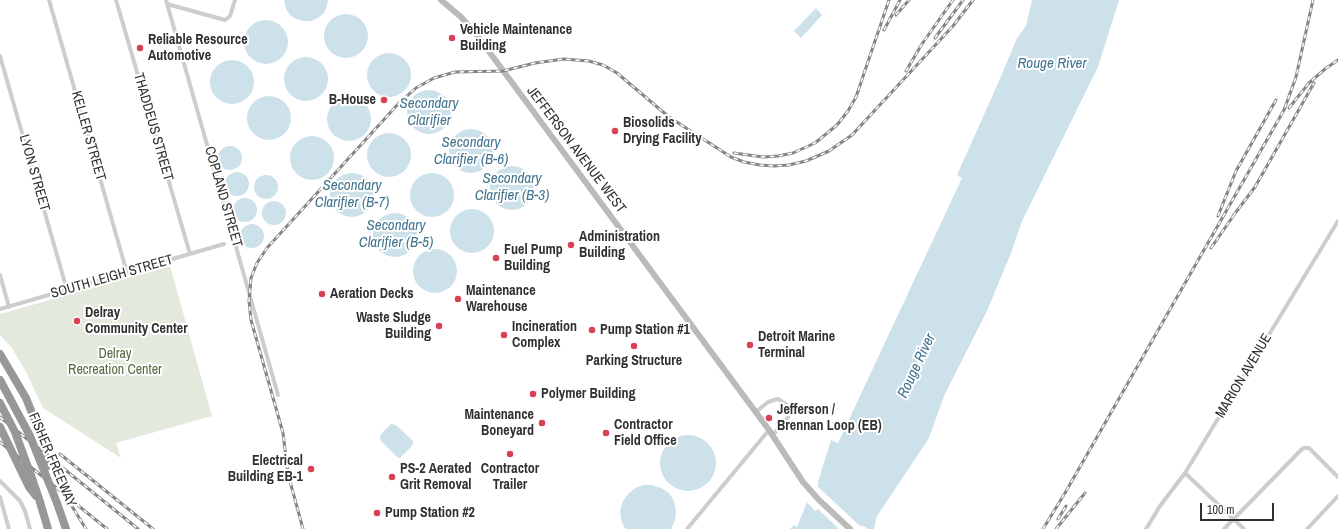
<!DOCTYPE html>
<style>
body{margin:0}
#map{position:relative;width:1338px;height:529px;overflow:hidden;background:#fff;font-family:"Archivo Narrow",sans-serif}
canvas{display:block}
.scale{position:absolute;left:1200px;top:503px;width:74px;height:18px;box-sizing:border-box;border:2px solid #303030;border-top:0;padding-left:5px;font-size:12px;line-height:14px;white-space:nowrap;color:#303030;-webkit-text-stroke:3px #fff;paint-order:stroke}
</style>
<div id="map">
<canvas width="1338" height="529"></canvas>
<div class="scale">100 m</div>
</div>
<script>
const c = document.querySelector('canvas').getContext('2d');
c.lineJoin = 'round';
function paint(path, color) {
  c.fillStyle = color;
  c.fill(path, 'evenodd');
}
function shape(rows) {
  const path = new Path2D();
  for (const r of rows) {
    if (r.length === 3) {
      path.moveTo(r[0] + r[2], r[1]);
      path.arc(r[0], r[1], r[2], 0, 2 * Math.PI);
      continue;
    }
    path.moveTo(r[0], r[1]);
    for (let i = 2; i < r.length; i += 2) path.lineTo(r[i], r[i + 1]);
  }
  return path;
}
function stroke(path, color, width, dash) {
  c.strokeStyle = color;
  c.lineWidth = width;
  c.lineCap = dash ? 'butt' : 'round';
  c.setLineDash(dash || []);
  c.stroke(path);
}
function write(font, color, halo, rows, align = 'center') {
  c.font = font + ' "Archivo Narrow",sans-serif';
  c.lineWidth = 4;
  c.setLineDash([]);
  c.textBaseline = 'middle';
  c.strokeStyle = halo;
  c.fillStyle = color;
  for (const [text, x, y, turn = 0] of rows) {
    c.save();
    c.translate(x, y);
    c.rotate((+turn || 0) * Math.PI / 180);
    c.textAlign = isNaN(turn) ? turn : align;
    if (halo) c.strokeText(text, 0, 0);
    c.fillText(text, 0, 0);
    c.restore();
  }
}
const green = shape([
 [170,266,212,416,116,443,121,458,43,408,25,370,11,347,0,335,0,314]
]);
const water = shape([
 [284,0,328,0,327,6,324,13,318,18,311,21,304,21,296,19,290,15,286,9],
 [1032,0,1119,0,1098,67,1022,221,1011,253,987,311,944,396,929,438,877,516,874,529,790,529,794,525,797,527,807,502,819,483,818,482,831,440,838,443,962,178,957,175,999,81,1017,38,1026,26],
 [816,8,822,15,801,38,794,31],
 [346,36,22],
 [266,42,22],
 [389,75,22],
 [306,79,22],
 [232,82,22],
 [429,112,22],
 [269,118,22],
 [349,119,22],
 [471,151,22],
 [389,155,22],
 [312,158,22],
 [230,158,12],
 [512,188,22],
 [237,184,12],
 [352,195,22],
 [432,195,22],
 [266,187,12],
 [245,210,12],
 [274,213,12],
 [472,231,22],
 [395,235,22],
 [252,236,12],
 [435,271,22],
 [391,424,396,425,413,441,412,446,400,458,397,457,380,440,380,436,383,432],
 [688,463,28],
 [643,485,652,485,661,488,669,493,674,501,676,511,675,520,671,529,626,529,624,527,621,519,620,510,623,501,628,494,635,488]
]);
const pier = shape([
 [816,485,859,525,863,527,864,526,868,529,839,529,818,509,815,511,807,502,809,500,808,498]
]);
const street = shape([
 [49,0,127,273],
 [116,0,190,254],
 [166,0,278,395],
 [167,4,225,20,230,16,235,0],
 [0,56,67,290],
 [0,275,9,307],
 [0,309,224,244],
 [756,412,768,402,774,400,778,399,787,405,790,411,788,417,773,435],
 [1185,473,1244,529],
 [0,481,20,501,25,511,30,529],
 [0,497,9,529],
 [687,529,769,430],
 [1146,529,1160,506,1185,473,1338,221],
 [1224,529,1301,450,1304,448,1309,448,1338,477],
 [1307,529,1338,496]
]);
const secondary = shape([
 [441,0,461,17,476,34,769,430,803,482,819,500,850,529]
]);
const highway = shape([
 [40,502,48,529],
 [57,503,66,529]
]);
const rail = shape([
 [896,15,909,0],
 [884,30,900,0],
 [935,38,963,0],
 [906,71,922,44,953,0],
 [1289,108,1309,83,1325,69,1338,60],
 [734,153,763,157,778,156,793,153,815,143,837,125,848,111,856,97,889,0],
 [1218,216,1236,171,1276,100],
 [1233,216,1255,187,1314,83],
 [1211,248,1236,212],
 [0,417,138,529],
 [0,442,107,529],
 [60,454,153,529],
 [70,503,86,529],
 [1058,519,1066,506],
 [303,529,288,474,283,433,251,320,249,301,251,278,257,263,267,248,399,103,416,88,434,78,455,72,503,71,535,63,564,59,589,61,603,65,617,73,669,117,731,157,744,162,760,165,774,166,789,165,806,161,829,151,852,135,953,26,973,0],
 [1043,529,1065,493,1284,110,1296,77,1313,0],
 [1056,529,1085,493]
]);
const highwayBridge = shape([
 [0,354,26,398,44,443,46,467],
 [0,380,30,436,57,503],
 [0,403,15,432,33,481,40,502],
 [0,427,29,487,36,496]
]);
const markers = [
 [452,38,4,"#da4054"],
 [140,48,4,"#da4054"],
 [384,100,4,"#da4054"],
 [615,131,4,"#da4054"],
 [571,245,4,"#da4054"],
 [496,258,4,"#da4054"],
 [322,294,4,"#da4054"],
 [458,299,4,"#da4054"],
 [77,321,4,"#da4054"],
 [439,326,4,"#da4054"],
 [592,330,4,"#da4054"],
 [504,335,4,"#da4054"],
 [750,345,4,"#da4054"],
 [634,346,4,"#da4054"],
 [533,394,4,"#da4054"],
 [769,418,4,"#da4054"],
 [542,423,4,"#da4054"],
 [606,433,4,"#da4054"],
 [510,454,4,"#da4054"],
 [311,469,4,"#da4054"],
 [392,477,4,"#da4054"],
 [377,513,4,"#da4054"]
];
const poiNames = [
 ["Vehicle Maintenance",460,30],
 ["Building",460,46],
 ["Reliable Resource",148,40],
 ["Automotive",148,56],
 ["B-House",376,100,"right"],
 ["Biosolids",623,123],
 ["Drying Facility",623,139],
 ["Administration",579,237],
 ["Building",579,253],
 ["Fuel Pump",504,250],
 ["Building",504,266],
 ["Maintenance",466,291],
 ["Warehouse",466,307],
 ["Aeration Decks",330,294],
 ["Delray",85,313],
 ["Community Center",85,329],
 ["Waste Sludge",431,318,"right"],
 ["Building",431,334,"right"],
 ["Incineration",512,327],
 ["Complex",512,343],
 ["Pump Station #1",600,330],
 ["Detroit Marine",758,337],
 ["Terminal",758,353],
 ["Parking Structure",634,361,"center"],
 ["Polymer Building",541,394],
 ["Jefferson /",777,410],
 ["Brennan Loop (EB)",777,426],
 ["Maintenance",534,415,"right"],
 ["Boneyard",534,431,"right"],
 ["Contractor",614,425],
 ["Field Office",614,441],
 ["Electrical",303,461,"right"],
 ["Building EB-1",303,477,"right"],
 ["PS-2 Aerated",400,469],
 ["Grit Removal",400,485],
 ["Contractor",510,469,"center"],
 ["Trailer",510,485,"center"],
 ["Pump Station #2",385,513]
];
const streetNames = [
 ["THADDEUS STREET",153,127,74],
 ["KELLER STREET",88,136,74],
 ["JEFFERSON AVENUE WEST",576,150,53],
 ["LYON STREET",34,173,74],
 ["COPLAND STREET",223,197,74],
 ["SOUTH LEIGH STREET",112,277,-16],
 ["MARION AVENUE",1244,376,-59],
 ["FISHER FREEWAY",52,460,67]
];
const parkNames = [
 ["Delray",115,354],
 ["Recreation Center",115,370]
];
const waterNames = [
 ["Rouge River",1052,64],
 ["Secondary",429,104],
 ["Clarifier",429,121],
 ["Secondary",471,143],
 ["Clarifier (B-6)",471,160],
 ["Secondary",512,179],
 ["Clarifier (B-3)",512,196],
 ["Secondary",352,186],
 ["Clarifier (B-7)",352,203],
 ["Secondary",396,226],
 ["Clarifier (B-5)",396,243],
 ["Rouge River",917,366,-65]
];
paint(green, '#e4e9dd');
paint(water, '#cde1ea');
paint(pier, '#fff');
stroke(street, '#cdcdcd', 4);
stroke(secondary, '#bababa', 6);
stroke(highway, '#979797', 8);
stroke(rail, '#858585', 3);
stroke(rail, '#fff', 1.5, [4.5]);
stroke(highwayBridge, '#979797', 8);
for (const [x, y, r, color] of markers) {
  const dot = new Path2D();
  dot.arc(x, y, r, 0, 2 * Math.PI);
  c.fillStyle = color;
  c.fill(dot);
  stroke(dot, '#fff', 1.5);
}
write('bold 14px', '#303030', '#fff', poiNames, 'left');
write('14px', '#303030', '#fff', streetNames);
write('14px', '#566a40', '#fff', parkNames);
write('italic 15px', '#43758e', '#fff', waterNames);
</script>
